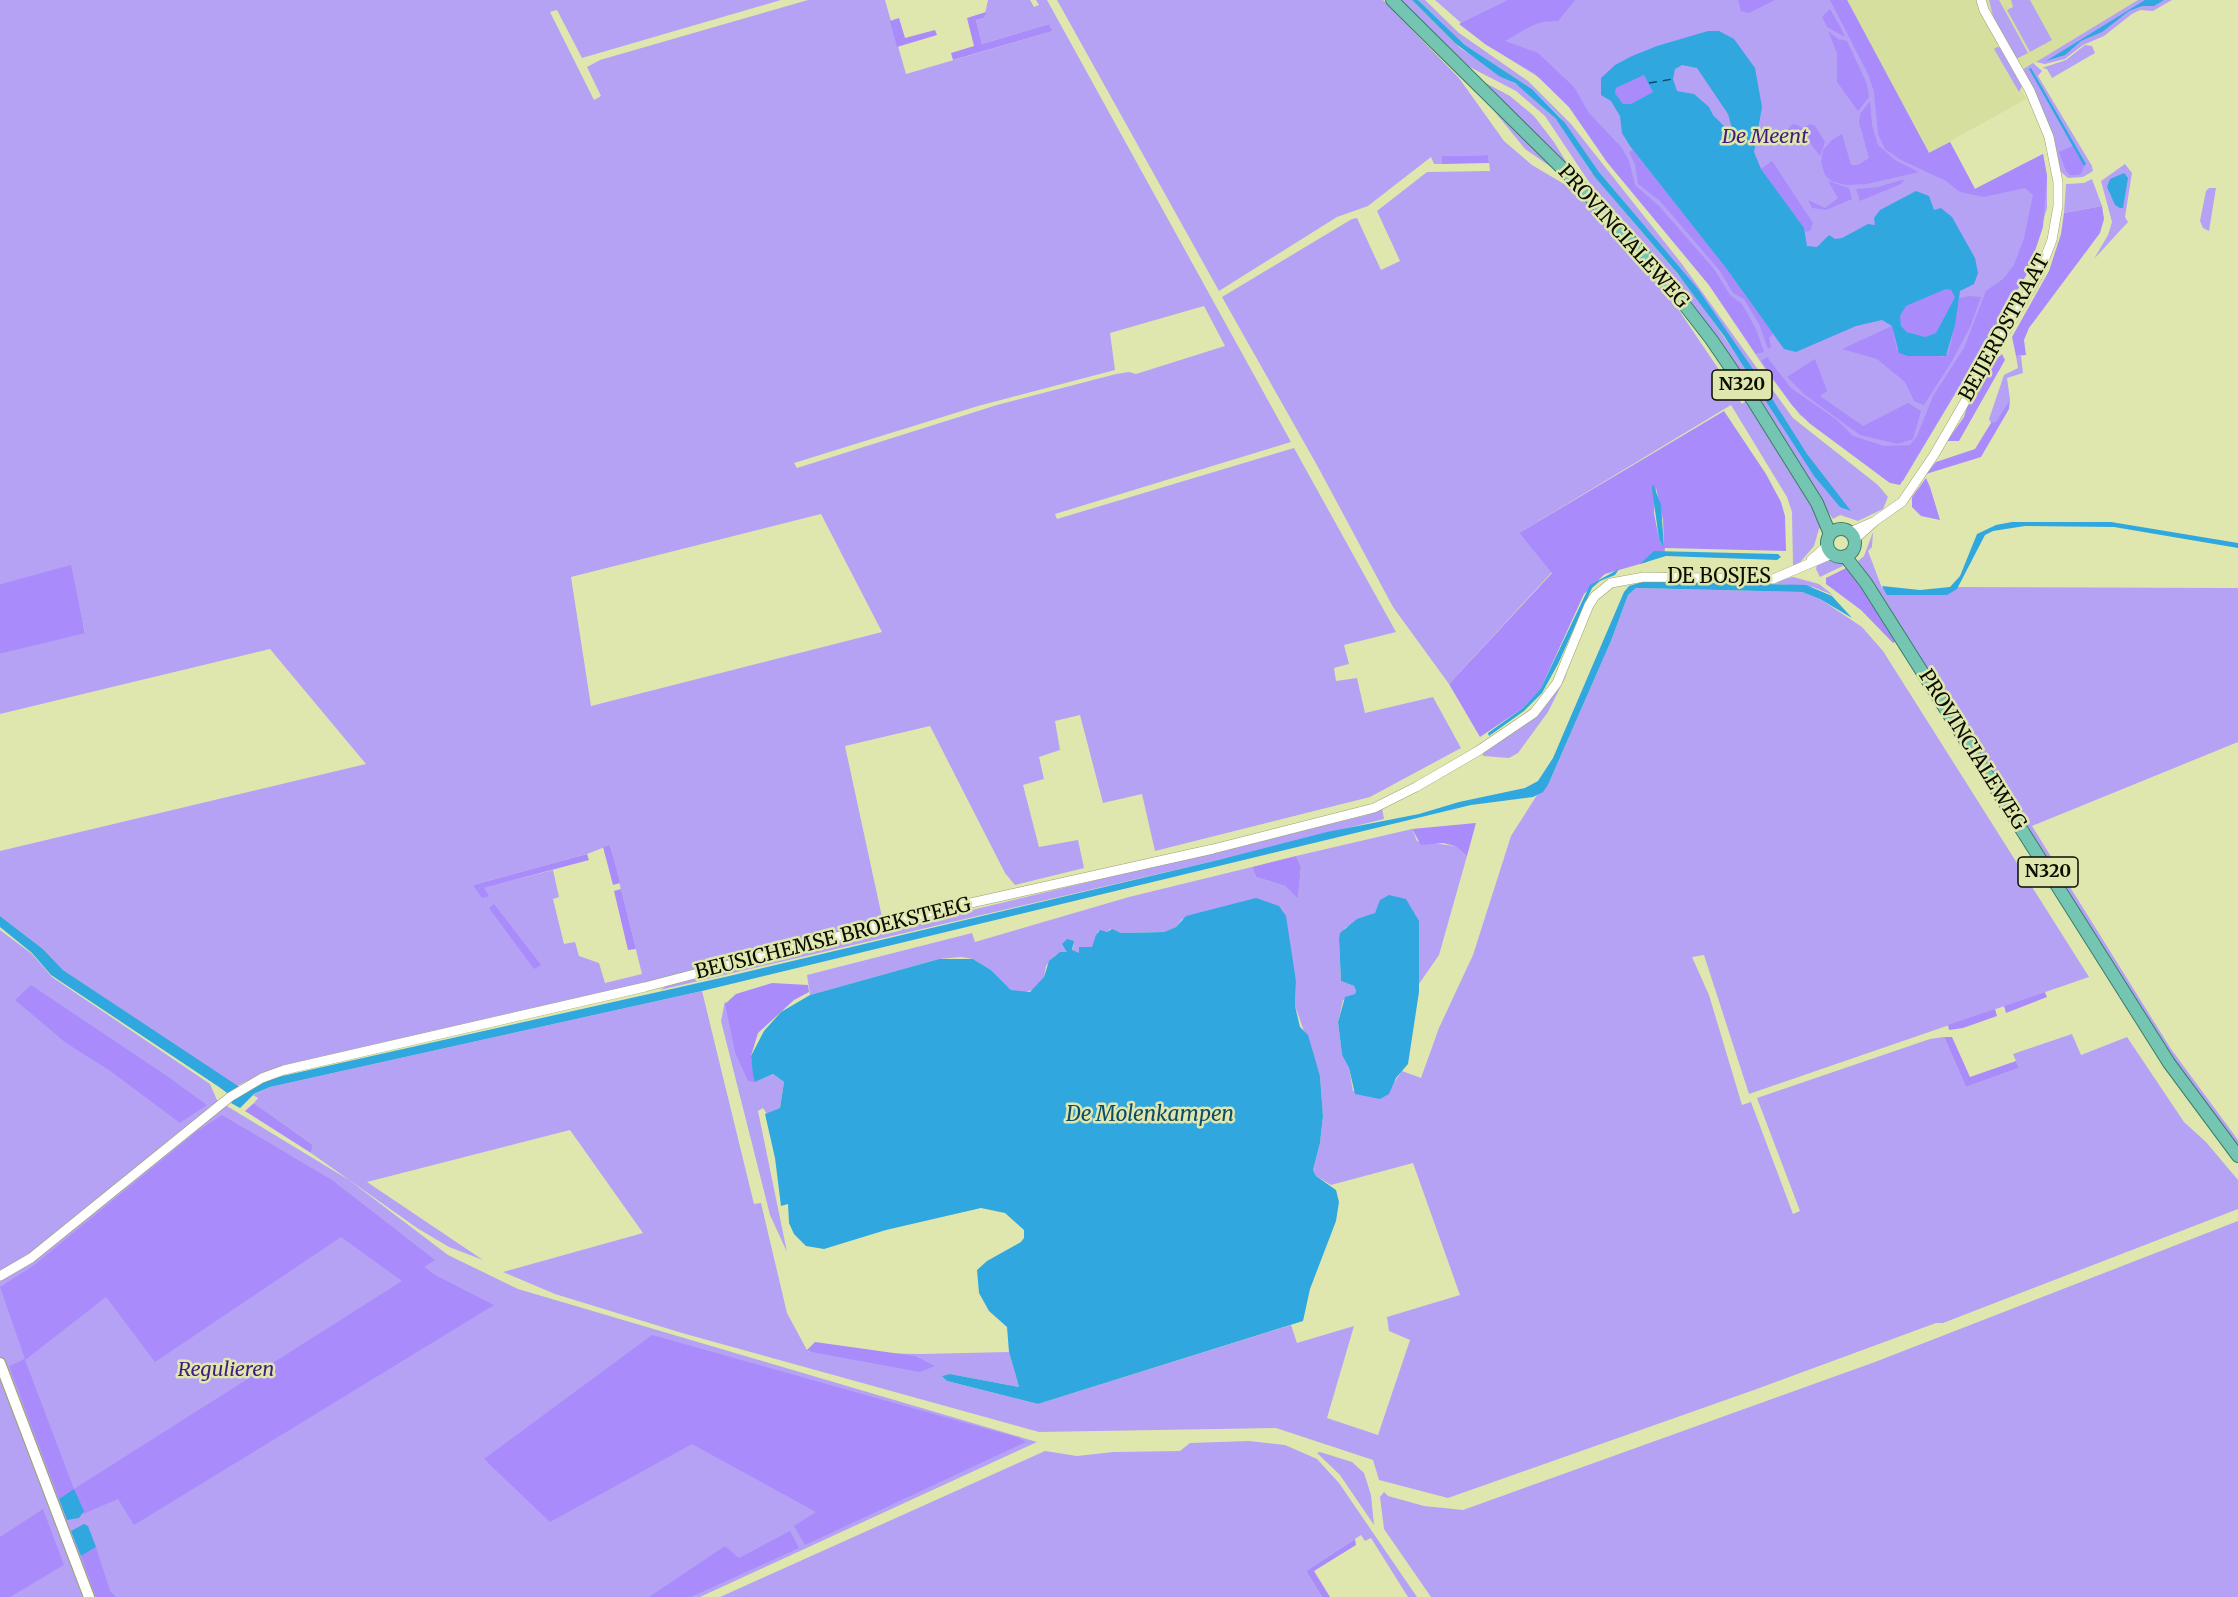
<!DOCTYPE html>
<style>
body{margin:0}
canvas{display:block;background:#dfe7ae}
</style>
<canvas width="2238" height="1597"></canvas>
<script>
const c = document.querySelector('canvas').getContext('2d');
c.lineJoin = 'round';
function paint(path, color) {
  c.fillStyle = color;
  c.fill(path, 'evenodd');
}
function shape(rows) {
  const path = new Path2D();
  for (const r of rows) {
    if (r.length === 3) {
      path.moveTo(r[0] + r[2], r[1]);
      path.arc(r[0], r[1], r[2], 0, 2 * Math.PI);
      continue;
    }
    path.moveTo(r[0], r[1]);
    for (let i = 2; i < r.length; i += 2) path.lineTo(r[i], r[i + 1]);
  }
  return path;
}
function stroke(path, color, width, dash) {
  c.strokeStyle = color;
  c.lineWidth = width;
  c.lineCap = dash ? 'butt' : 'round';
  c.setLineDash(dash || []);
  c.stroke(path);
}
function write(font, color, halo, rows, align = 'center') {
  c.font = font + ' Merriweather,serif';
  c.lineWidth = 5;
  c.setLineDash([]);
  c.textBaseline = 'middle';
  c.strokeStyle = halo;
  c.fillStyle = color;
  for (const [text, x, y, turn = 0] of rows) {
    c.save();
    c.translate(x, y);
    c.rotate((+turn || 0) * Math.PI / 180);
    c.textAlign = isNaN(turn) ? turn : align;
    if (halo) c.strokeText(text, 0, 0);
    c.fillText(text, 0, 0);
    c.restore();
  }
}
const built = shape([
 [1847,0,2138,0,2015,75,2026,99,1929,153]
]);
const green = shape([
 [0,0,781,0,582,58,557,10,550,12,594,100,601,96,587,67,600,60,808,0,885,0,906,74,1053,31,1049,24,982,44,976,20,984,18,988,0,1030,0,1034,7,1039,5,1036,0,1047,0,1291,442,1055,514,1057,519,1294,448,1396,632,1344,645,1349,664,1334,668,1336,681,1357,678,1365,713,1433,697,1461,748,1370,797,1155,851,1142,794,1103,803,1080,715,1055,721,1060,750,1039,757,1044,779,1023,785,1039,847,1078,840,1084,868,1015,885,1005,873,930,726,845,746,882,917,877,918,875,922,640,986,270,1070,237,1086,63,970,43,949,0,916,0,851,366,764,270,649,0,714,0,654,85,632,70,566,0,584],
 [1204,306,1225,346,1136,374,1129,372,1116,374,997,405,797,468,794,463,978,406,1115,370,1110,333],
 [821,514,882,632,591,706,571,577],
 [610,845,642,974,605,983,599,963,579,956,575,942,564,944,553,899,559,897,553,870,483,888,473,885,587,854],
 [1057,0,1383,0,1459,78,1504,141,1532,165,1576,191,1592,205,1664,288,1742,404,1747,400,1825,524,1819,529,1814,546,1797,566,1783,573,1770,575,1793,566,1792,512,1787,497,1731,405,1519,533,1552,572,1449,684,1393,607,1318,467,1222,297,1352,219,1357,218,1381,270,1400,261,1377,211,1427,172,1490,171,1488,155,1443,156,1442,164,1434,164,1431,157,1368,206,1337,217,1219,291],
 [1399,0,1412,0,1460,48,1522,88,1559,122,1591,172,1693,292,1761,391,1781,413,1700,293,1599,172,1559,116,1532,89,1465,45,1418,0,1425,0,1459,33,1528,81,1571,124,1682,264,1793,418,1878,485,1888,497,1883,509,1858,521,1840,515,1833,519,1645,244,1593,188,1545,116,1516,91,1466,65],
 [1435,0,1847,0,1929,153,1950,142,1975,189,2043,154,2047,176,2047,208,2028,272,1903,481,1890,483,1800,415,1770,376,1709,285,1607,162,1569,107,1540,78,1485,44],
 [1989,0,1999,0,2028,53,2016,59,1993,16],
 [2011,0,2030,0,2052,40,2030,52,2007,10,2013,7],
 [2138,0,2172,0,2153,11,2140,10,2132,14,2104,36,2083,45,2065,59,2045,64,2036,62],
 [2085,45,2092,46,2095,53,2052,78,2047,69,2042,68,2066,60],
 [1997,47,2002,48,2022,86,2019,92,1994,49],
 [2033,63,2042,71,2038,76,2092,166,2093,171,2083,177,2068,178,2060,171,2047,120,2022,70],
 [1480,80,1510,96,1534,116,1554,142,1572,171],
 [1482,96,1561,174,1525,149],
 [2125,164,2132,173,2125,217,2128,222,2094,259,2108,235,2112,222,2101,181],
 [2092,179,2102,206,2064,213,2066,184,2084,183],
 [2209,188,2216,188,2209,231,2203,228,2200,221,2206,191],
 [2016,356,2021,356,2023,373,2007,378,2010,399,1996,423,1991,423,1989,419,2004,375,2018,368],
 [1873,532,1872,547,1868,551,1882,588,1939,592,1949,587,2238,588,2238,742,2032,826,2171,1049,2238,1140,2238,1152,2193,1093,1858,561,1864,556],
 [1832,558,1847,564,1820,577,1816,569,1817,564],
 [1793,577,1819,584,1833,595,1813,587,1768,583],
 [1636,588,1802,592,1820,599,1862,627,1883,651,2089,977,1749,1094,1704,955,1692,957,1709,995,1742,1105,1751,1102,1793,1214,1800,1211,1757,1098,1930,1039,1944,1037,1966,1087,2019,1068,2013,1054,2072,1034,2081,1055,2127,1037,2184,1122,2206,1142,2238,1180,2238,1209,1943,1323,1936,1323,1754,1390,1448,1498,1379,1480,1373,1460,1276,1428,1039,1432,682,1333,555,1294,503,1272,643,1233,570,1130,367,1182,483,1260,449,1247,417,1228,311,1153,313,1145,254,1103,258,1098,253,1095,270,1087,702,991,754,1204,761,1203,787,1313,808,1352,921,1354,1009,1352,1019,1387,950,1374,943,1376,947,1381,1038,1404,1291,1325,1297,1343,1354,1326,1327,1418,1378,1435,1410,1340,1389,1331,1387,1317,1460,1295,1413,1163,1331,1185,1316,1176,1313,1170,1320,1143,1323,1116,1320,1076,1295,1006,1296,981,1291,960,1182,919,1176,927,1164,932,1121,933,1110,929,1107,932,1098,931,1093,947,1080,947,1079,954,1072,951,1074,944,1066,953,1056,955,1046,966,1044,977,1036,989,1022,993,1011,990,991,970,973,959,961,957,939,959,810,995,807,975,972,933,975,942,1129,897,1252,867,1256,877,1285,886,1298,897,1301,866,1296,856,1412,829,1417,841,1455,846,1467,856,1439,955,1419,984,1419,921,1378,908,1375,913,1345,928,1339,939,1341,981,1354,986,1356,991,1355,994,1343,1000,1338,1022,1342,1055,1349,1068,1353,1091,1393,1084,1402,1071,1421,1078,1439,1028,1473,955,1511,836,1537,795,1548,785,1611,641,1628,595],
 [1568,672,1548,712,1518,753,1509,758,1483,756,1484,749,1505,737,1561,683],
 [1382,808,1384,819,1218,860,660,990,668,985,714,972,1367,815],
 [0,930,32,954,52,977,210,1084,217,1100,349,1180,448,1255,518,1289,1037,1442,700,1597,0,1597],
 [725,1001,755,1082,773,1074,784,1082,780,1108,767,1114,763,1108,758,1111,787,1252,770,1215,721,1021],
 [2238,1221,2238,1597,1431,1597,1384,1529,1380,1497,1384,1492,1388,1496,1424,1506,1463,1510,1875,1362],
 [1249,1441,1285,1445,1317,1459,1339,1483,1417,1597,1408,1597,1371,1538,1365,1541,1361,1535,1306,1571,1322,1597,720,1597,1045,1451,1077,1456,1113,1452,1180,1451,1190,1443],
 [1320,1452,1352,1462,1364,1473,1371,1495,1374,1525,1340,1475,1317,1453]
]);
const forest = shape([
 [1508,0,1575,0,1558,21,1542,22,1531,26,1505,41,1538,53,1574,87,1589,113,1622,148,1629,161,1635,185,1659,206,1714,269,1730,295,1742,304,1756,329,1764,352,1756,354,1709,285,1607,162,1569,107,1534,73,1485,44,1459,24],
 [1738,0,1775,0,1749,13,1741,11],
 [1830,0,1847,0,1929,153,1950,142,1975,189,2043,154,2047,176,2043,227,2028,272,1900,485,1890,483,1809,423,1791,404,1761,361,1767,357,1791,388,1837,420,1853,436,1884,446,1910,445,1917,436,1933,396,1964,348,1986,291,2003,279,2014,265,2024,238,2033,195,2025,188,1984,197,1960,192,1946,181,1901,160,1885,149,1878,134,1874,92,1868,74],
 [1830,9,1841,28,1845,37,1827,27,1822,17],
 [986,12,984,18,976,20,982,44,1049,24,1053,31,953,60,951,53,974,46,967,18],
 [899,18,905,38,935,30,937,35,897,47,890,21],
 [1828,31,1838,39,1847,41,1867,84,1869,97,1858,111,1837,82,1837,53],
 [1644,75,1648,79,1653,92,1631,104,1623,104,1615,93,1616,88],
 [1870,101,1872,125,1878,145,1895,160,1919,172,1867,184,1846,185,1831,181,1825,175,1821,162,1823,150,1832,140,1842,134,1851,165,1858,165,1869,158,1859,122,1860,114],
 [1794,124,1803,128,1810,124,1815,126,1825,142,1820,156,1810,143,1791,145,1784,141,1790,126],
 [2073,146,2084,166,2081,174,2076,175,2070,175,2066,171,2059,152],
 [1633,150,1726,268,1773,334,1769,338,1771,347,1768,349,1759,324,1744,299,1733,293,1720,271,1660,201,1638,184,1635,164,1629,152],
 [1488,155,1489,163,1442,164,1442,156],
 [1772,161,1813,223,1810,231,1806,232,1761,169],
 [1905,179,1901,184,1860,201,1856,189,1878,187],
 [1828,181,1849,188,1852,199,1826,210,1812,208,1808,200,1825,208,1838,198],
 [2102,206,2104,219,2100,233,2029,328,2024,340,2026,355,2016,356,2012,337,2049,271,2061,234,2064,213],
 [1946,289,1951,290,1955,297,1936,333,1925,337,1907,332,1901,326,1900,316,1906,306],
 [1969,296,1981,297,1970,327,1952,361,1924,405,1914,401,1905,382,1877,359,1842,349,1892,326,1897,350,1943,357,1948,354,1951,343,1959,298],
 [2002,354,2005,360,1959,441,1947,441,1964,417,1968,404,1994,361],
 [1815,359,1827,391,1820,396,1863,426,1908,403,1921,411,1913,439,1898,444,1860,435,1804,394,1787,377],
 [2010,399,2009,409,1981,457,1926,474,1936,462,1975,449,1991,423,1996,422],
 [1724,411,1766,474,1781,502,1785,516,1786,551,1665,548,1664,556,1654,556,1647,562,1605,574,1584,594,1541,688,1523,708,1480,737,1449,684,1552,573,1519,533],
 [1656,488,1663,520,1664,547,1659,539,1654,513],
 [1926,478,1930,487,1940,520,1921,516,1912,507,1912,497],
 [71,565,85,633,0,654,0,584],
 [1850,566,1873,600,1895,642,1893,643,1861,610,1826,584,1826,578],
 [1476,823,1467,856,1455,846,1443,843,1421,845,1412,829],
 [610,845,620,883,613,885,603,847],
 [587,854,589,860,484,888,489,896,482,898,473,885],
 [1296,856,1301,866,1298,898,1285,886,1256,877,1252,867],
 [621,889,636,949,628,950,614,891],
 [494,904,541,965,534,969,489,908],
 [772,983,808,985,809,992,794,1000,758,1033,751,1056,755,1082,748,1081,735,1052,725,1004,736,994],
 [31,985,164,1074,207,1105,180,1123,109,1070,66,1043,15,1000],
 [2045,992,2047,997,2006,1013,2004,1006],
 [1995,1009,1997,1016,1963,1028,1949,1030,1948,1025],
 [1944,1037,1952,1037,1970,1077,2016,1061,2019,1068,1966,1087],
 [254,1103,313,1145,311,1153,245,1111],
 [222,1115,332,1180,435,1260,424,1267,435,1275,494,1305,134,1525,118,1499,83,1514,74,1490,59,1499,9,1366,25,1359,0,1287,33,1266,196,1132],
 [341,1237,402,1281,74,1489,25,1360,106,1297,155,1362],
 [652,1335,1019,1438,1026,1442,805,1545,794,1526,816,1512,692,1444,550,1522,484,1459],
 [815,1342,915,1356,935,1366,920,1372,806,1351],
 [43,1509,64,1565,10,1597,0,1597,0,1537],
 [790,1531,799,1548,691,1597,649,1597,725,1546,739,1558],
 [1355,1539,1356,1545,1314,1571,1330,1597,1322,1597,1306,1571],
 [96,1547,110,1591,116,1597,96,1597,81,1556]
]);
const water = shape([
 [1412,0,1418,0,1465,45,1532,89,1565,123,1599,172,1698,289,1759,378,1807,454,1851,511,1840,507,1814,476,1724,336,1678,274,1594,176,1556,119,1515,83,1499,76,1456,44],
 [2145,0,2164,0,2154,6,2142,6,2129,11,2102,32,2081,41,2065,55,2046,61],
 [1708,31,1719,31,1734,39,1755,68,1762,107,1754,152,1761,169,1804,228,1807,246,1817,247,1829,235,1835,239,1842,238,1868,224,1875,225,1874,218,1880,210,1916,191,1929,196,1934,210,1941,208,1952,217,1975,258,1978,273,1974,284,1960,291,1955,325,1946,356,1908,356,1899,353,1892,326,1882,320,1856,326,1796,352,1784,349,1726,268,1630,146,1622,133,1620,116,1611,101,1601,95,1601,78,1615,65,1632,56,1657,46],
 [1682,65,1697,68,1728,114,1732,128,1726,128,1713,115,1709,107,1694,94,1677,91,1673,79,1675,69],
 [1644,75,1653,92,1631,104,1623,104,1615,93,1616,88],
 [1946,289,1951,290,1955,297,1936,333,1925,337,1907,332,1901,326,1900,316,1906,306],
 [2031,68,2086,164,2084,166,2029,69],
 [2124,173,2128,178,2123,208,2120,208,2115,205,2107,187,2110,179],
 [1653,484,1661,505,1664,548,1659,539,1652,489],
 [2012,522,2111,522,2238,543,2238,548,2114,527,2025,526,1993,531,1985,535,1957,589,1947,595,1887,595,1882,586,1920,590,1950,587,1960,576,1977,534,1996,525],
 [1654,551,1778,554,1781,557,1777,560,1666,556,1640,564],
 [1619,569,1615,575,1600,581,1592,588,1558,664,1542,693,1524,711,1489,736,1488,733,1523,708,1541,688,1590,585],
 [1645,581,1806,585,1832,596,1852,618,1820,599,1802,592,1636,588,1628,595,1611,641,1548,785,1543,792,1533,797,1471,805,702,991,270,1087,254,1094,240,1108,231,1103,234,1098,219,1087,51,975,32,953,0,927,0,916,43,949,63,970,244,1090,278,1077,725,977,1218,860,1327,832,1419,814,1459,802,1525,788,1538,781,1553,758,1624,592,1629,586],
 [1389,895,1406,899,1419,921,1419,992,1408,1064,1396,1078,1389,1094,1380,1099,1355,1094,1349,1068,1342,1055,1338,1022,1345,997,1355,994,1356,991,1354,986,1341,981,1339,939,1340,933,1357,919,1375,913,1380,900],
 [1256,898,1279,906,1286,916,1296,981,1295,1006,1300,1027,1308,1035,1320,1076,1323,1116,1320,1143,1313,1170,1316,1176,1336,1190,1339,1202,1336,1221,1310,1289,1303,1321,1038,1404,947,1381,942,1376,950,1374,1019,1387,1009,1352,1007,1327,989,1311,979,1293,977,1270,987,1261,1021,1242,1024,1238,1024,1230,1005,1213,981,1208,886,1230,824,1249,806,1246,794,1234,789,1223,788,1204,781,1206,775,1158,765,1114,780,1108,784,1082,773,1074,755,1082,753,1075,751,1056,764,1031,781,1012,810,995,939,959,973,959,991,970,1011,990,1030,992,1044,977,1049,961,1060,952,1067,952,1062,944,1067,939,1074,941,1072,950,1079,953,1079,947,1092,947,1096,935,1100,930,1107,932,1112,929,1121,933,1164,932,1176,927,1186,916],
 [74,1489,84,1511,79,1518,67,1520,59,1499],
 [84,1524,88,1526,96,1547,81,1556,71,1531]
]);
const ferry = shape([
 [1649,83,1673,79]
]);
const tertiary = shape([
 [1850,532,1875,521,1902,502,1934,455,2038,276,2052,240,2058,206,2058,182,2049,137,2030,91,1984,10,1981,0],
 [1854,540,1874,522],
 [1811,560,1827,546],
 [0,1276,31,1258,230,1097,262,1078,284,1070,645,987,935,911,1213,849,1374,808,1416,787,1478,751,1534,713,1557,683,1589,605,1595,596,1611,583,1644,577,1773,579,1832,554]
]);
const secondary = shape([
 [0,1363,89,1597]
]);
const trunk = shape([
 [1392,0,1583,189,1659,272,1711,339,1752,399,1817,503,1830,534],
 [1841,543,14],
 [1845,556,1866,583,2169,1063,2238,1156]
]);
const shields = [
 [1742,385,60],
 [2048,872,60]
];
const shieldNames = [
 ["N320",1742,385],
 ["N320",2048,872]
];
const parkNames = [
 ["De Meent",1765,137],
 ["Regulieren",226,1370]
];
const streetNames = [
 ["PROVINCIALEWEG",1623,237,48],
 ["BEIJERDSTRAAT",2005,328,-61],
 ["DE BOSJES",1719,577],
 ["PROVINCIALEWEG",1972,750,58],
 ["BEUSICHEMSE BROEKSTEEG",833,939,-14]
];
const waterNames = [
 ["De Molenkampen",1150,1115]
];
paint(built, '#d6df9e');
paint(green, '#b6a2f4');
paint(forest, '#a98bfc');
paint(water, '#31a7df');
stroke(ferry, '#0c4c69', 1.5, [8, 6]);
stroke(tertiary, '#9ba26c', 10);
stroke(secondary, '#9ba26c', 12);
stroke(trunk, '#397c67', 14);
stroke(tertiary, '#fff', 9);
stroke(secondary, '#fff', 10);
stroke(trunk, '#74c6b2', 12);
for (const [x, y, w] of shields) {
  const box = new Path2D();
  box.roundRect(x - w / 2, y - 15, w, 30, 4.5);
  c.fillStyle = '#dfe7ae';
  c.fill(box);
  stroke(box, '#0b0d00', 1.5);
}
write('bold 18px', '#0b0d00', null, shieldNames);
write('italic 20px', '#411b7e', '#dfe7ae', parkNames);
write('20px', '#0b0d00', '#dfe7ae', streetNames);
write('italic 21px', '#0c4c69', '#dfe7ae', waterNames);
</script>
